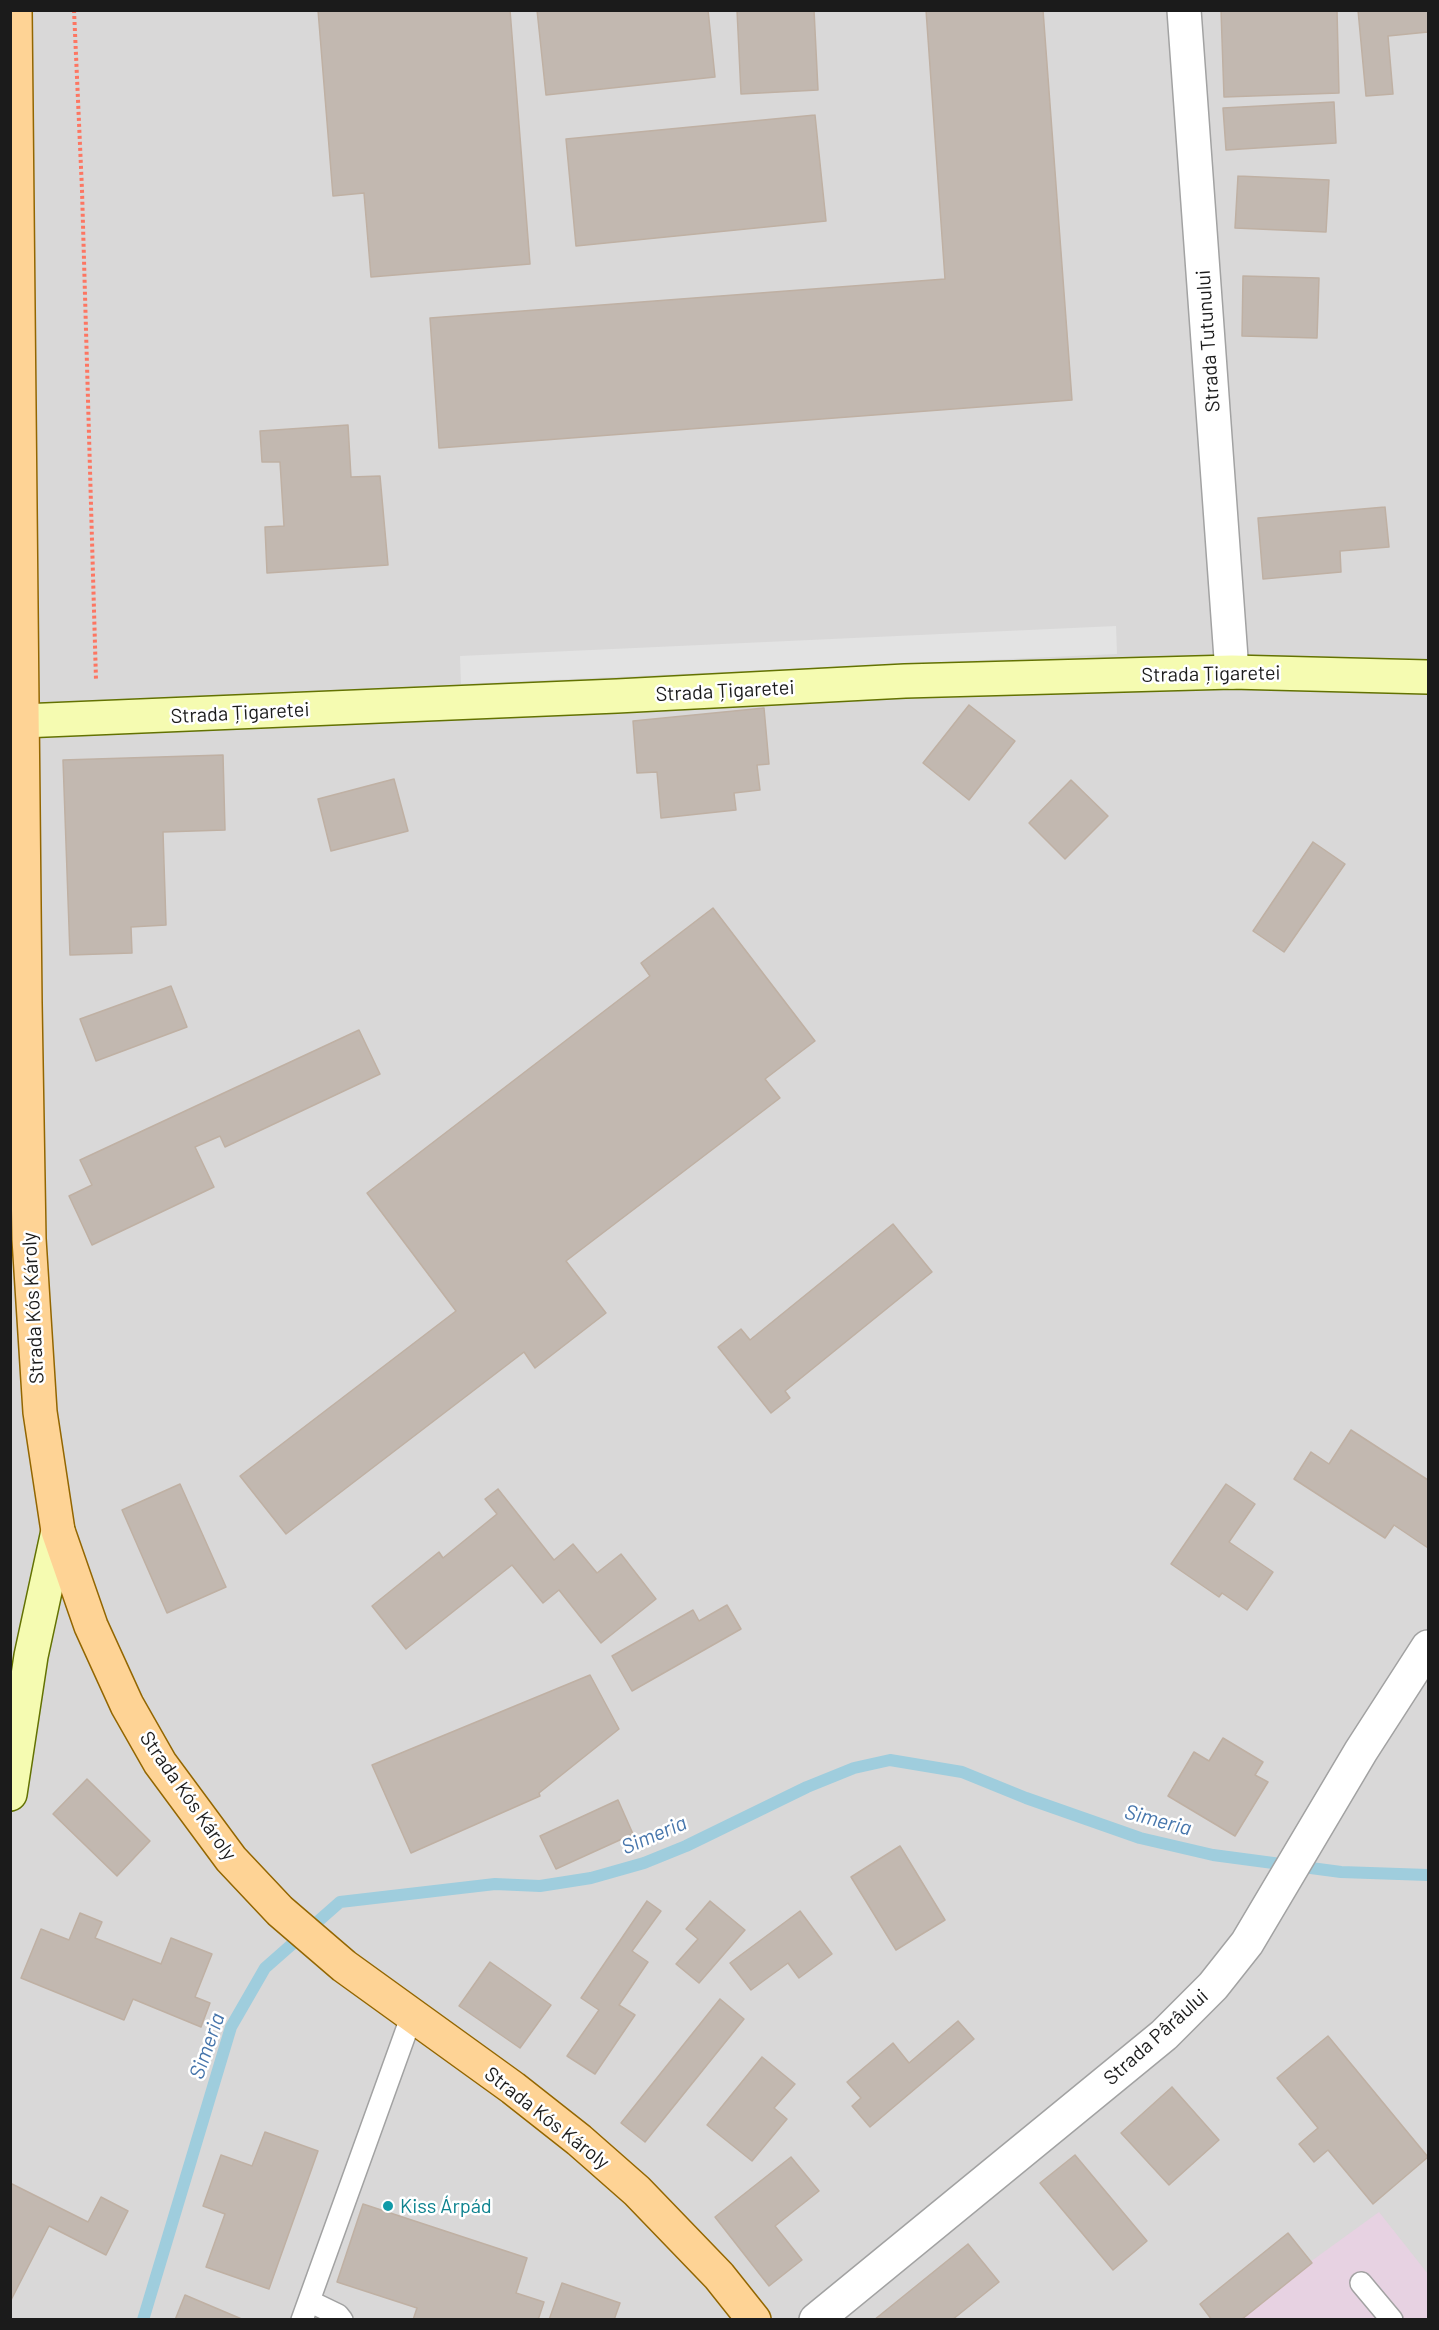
<!DOCTYPE html>
<meta charset="utf-8">
<style>
body{margin:0}
#map{position:relative;width:1439px;height:2330px;overflow:hidden;background:#ede9e0;font-family:Barlow,sans-serif}
canvas{display:block}
.frame{position:absolute;inset:0;border:12px solid #1b1b1b;pointer-events:none}
</style>
<div id="map">
<canvas width="1439" height="2330"></canvas>
<div class="frame"></div>
</div>
<script>
const c = document.querySelector('canvas').getContext('2d');
c.lineJoin = 'round';
function paint(path, color) {
  c.fillStyle = color;
  c.fill(path, 'evenodd');
}
function shape(rows) {
  const path = new Path2D();
  for (const r of rows) {
    path.moveTo(r[0], r[1]);
    for (let i = 2; i < r.length; i += 2) path.lineTo(r[i], r[i + 1]);
  }
  return path;
}
function stroke(path, color, width, dash) {
  c.strokeStyle = color;
  c.lineWidth = width;
  c.lineCap = dash ? 'butt' : 'round';
  c.setLineDash(dash || []);
  c.stroke(path);
}
function write(font, color, halo, rows, align = 'center') {
  c.font = font + ' Barlow,sans-serif';
  c.lineWidth = 5;
  c.setLineDash([]);
  c.textBaseline = 'middle';
  c.strokeStyle = halo;
  c.fillStyle = color;
  for (const [text, x, y, turn = 0] of rows) {
    c.save();
    c.translate(x, y);
    c.rotate((+turn || 0) * Math.PI / 180);
    c.textAlign = isNaN(turn) ? turn : align;
    if (halo) c.strokeText(text, 0, 0);
    c.fillText(text, 0, 0);
    c.restore();
  }
}
const residential = shape([
 [11,11,1428,11,1428,2319,11,2319]
]);
const industrial = shape([
 [1379,2212,1428,2274,1428,2319,1230,2320]
]);
const parking = shape([
 [1116,626,1117,654,461,684,460,656]
]);
const stream = shape([
 [143,2320,231,2027,265,1968,340,1902,495,1884,540,1886,591,1878,644,1863,686,1846,807,1787,854,1768,890,1760,962,1772,1026,1798,1140,1838,1213,1855,1341,1872,1428,1875]
]);
const building = shape([
 [318,10,510,10,530,264,371,277,364,193,333,196,318,10],
 [537,10,708,10,715,77,546,95,537,10],
 [737,10,814,10,818,90,741,94,737,10],
 [926,10,1043,10,1072,400,439,448,430,318,945,279,926,10],
 [1221,10,1337,10,1339,93,1224,97,1221,10],
 [1358,10,1428,10,1428,32,1388,36,1393,94,1366,96,1358,10],
 [1334,102,1336,143,1226,150,1223,108,1334,102],
 [815,115,826,221,576,246,566,139,815,115],
 [1238,176,1329,180,1326,232,1235,228,1238,176],
 [1243,276,1319,278,1317,338,1242,336,1243,276],
 [348,425,351,477,380,476,388,565,267,573,265,527,284,526,280,462,262,462,260,431,348,425],
 [1385,507,1389,547,1340,551,1341,572,1263,579,1258,518,1385,507],
 [969,705,1015,741,969,800,923,763,969,705],
 [764,708,769,764,757,765,760,790,734,793,736,810,661,818,657,772,637,773,633,721,764,708],
 [223,755,225,830,163,832,166,925,131,927,132,953,70,955,63,760,223,755],
 [394,779,408,831,331,851,318,799,394,779],
 [1071,780,1108,816,1065,859,1029,823,1071,780],
 [1313,842,1345,864,1284,952,1253,931,1313,842],
 [713,908,815,1041,765,1079,780,1098,566,1261,606,1313,535,1368,524,1352,286,1534,240,1476,456,1311,367,1193,650,976,641,963,713,908],
 [171,986,187,1027,96,1061,80,1019,171,986],
 [359,1030,380,1074,225,1147,220,1136,195,1147,214,1187,92,1245,69,1196,92,1185,80,1160,359,1030],
 [893,1224,932,1272,785,1391,790,1398,771,1413,718,1347,741,1329,750,1340,893,1224],
 [1351,1430,1428,1480,1428,1548,1394,1525,1385,1538,1294,1479,1311,1452,1329,1464,1351,1430],
 [180,1484,226,1587,167,1613,122,1510,180,1484],
 [1226,1484,1255,1504,1229,1542,1273,1572,1247,1610,1222,1593,1219,1597,1171,1564,1226,1484],
 [498,1489,554,1560,573,1544,597,1573,621,1554,656,1599,601,1643,559,1590,543,1603,512,1565,406,1649,372,1606,439,1552,443,1558,497,1514,485,1499,498,1489],
 [727,1605,741,1629,632,1691,612,1656,693,1610,699,1621,727,1605],
 [590,1675,619,1729,539,1793,540,1796,411,1853,372,1765,590,1675],
 [1223,1738,1263,1762,1255,1775,1268,1782,1235,1836,1168,1796,1194,1752,1209,1761,1223,1738],
 [87,1779,150,1841,117,1876,53,1814,87,1779],
 [618,1800,633,1834,556,1869,540,1836,618,1800],
 [900,1846,945,1920,896,1950,851,1877,900,1846],
 [647,1901,661,1911,632,1951,648,1962,619,2005,635,2015,595,2074,567,2056,599,2010,581,1998,647,1901],
 [710,1901,745,1930,699,1983,676,1964,698,1939,686,1929,710,1901],
 [800,1911,832,1954,799,1978,788,1963,751,1990,730,1963,800,1911],
 [80,1913,102,1922,95,1938,161,1964,171,1938,212,1954,195,1997,210,2003,201,2027,133,1999,124,2020,21,1978,41,1929,69,1940,80,1913],
 [490,1962,551,2005,520,2048,459,2006,490,1962],
 [720,1999,744,2019,645,2142,621,2123,720,1999],
 [958,2021,974,2039,870,2127,852,2106,861,2098,847,2082,893,2043,909,2063,958,2021],
 [1328,2036,1428,2157,1373,2204,1328,2150,1314,2162,1299,2144,1318,2128,1277,2078,1328,2036],
 [762,2057,795,2084,774,2108,787,2119,752,2161,707,2125,762,2057],
 [1172,2087,1219,2140,1169,2185,1121,2133,1172,2087],
 [265,2132,318,2151,269,2289,206,2267,225,2214,203,2206,221,2155,252,2166,265,2132],
 [1075,2155,1147,2241,1113,2270,1040,2183,1075,2155],
 [791,2157,819,2191,775,2226,802,2260,769,2286,715,2217,791,2157],
 [10,2183,88,2222,101,2197,128,2211,106,2255,49,2226,10,2302,10,2183],
 [363,2204,527,2258,516,2293,544,2302,538,2320,413,2320,417,2308,337,2282,363,2204],
 [1288,2233,1312,2263,1241,2320,1212,2320,1200,2304,1288,2233],
 [968,2244,999,2282,952,2320,874,2320,968,2244],
 [562,2283,620,2303,614,2320,549,2320,562,2283],
 [185,2295,244,2320,175,2320,185,2295]
]);
const path = shape([
 [74,10,82,190,96,680]
]);
const lane = shape([
 [1361,2283,1392,2320],
 [309,2301,338,2315,342,2320],
 [302,2320,412,2015]
]);
const street = shape([
 [1184,10,1232,672],
 [816,2320,1164,2035,1213,1986,1247,1943,1361,1751,1428,1647]
]);
const secondary = shape([
 [22,721,617,696,905,681,1232,672,1428,677],
 [10,1794,31,1656,58,1531]
]);
const primary = shape([
 [15,10,25,1003,29,1239,40,1412,58,1531,91,1626,127,1705,160,1763,231,1859,280,1911,344,1966,513,2088,579,2140,637,2191,719,2276,754,2320]
]);
const markers = [
 [388,2206,6,"#0f9aa8"]
];
const streetNames = [
 ["Strada Tutunului",1208,341,-94],
 ["Strada Țigaretei",1211,674,-1],
 ["Strada Țigaretei",725,691,-3],
 ["Strada Țigaretei",240,713,-3],
 ["Strada Kós Károly",33,1308,-93],
 ["Strada Kós Károly",188,1796,55],
 ["Strada Pârâului",1156,2037,-42],
 ["Strada Kós Károly",547,2118,38]
];
const cultureNames = [
 ["Kiss Árpád",400,2206]
];
const waterNames = [
 ["Simeria",1158,1820,15],
 ["Simeria",654,1835,-23],
 ["Simeria",207,2046,-71]
];
paint(residential, '#d9d8d8');
paint(industrial, '#e7d2e2');
paint(parking, '#e3e3e3');
stroke(stream, '#9fcddd', 12);
paint(building, '#c2b8b0');
stroke(building, '#bfb0a3', 1.5);
stroke(lane, '#a2a2a2', 24);
stroke(street, '#a2a2a2', 36);
stroke(secondary, '#637202', 36);
stroke(primary, '#936600', 36);
stroke(path, '#fd7662', 4, [3, 3]);
stroke(lane, '#fff', 21);
stroke(street, '#fff', 33);
stroke(secondary, '#f5fbb1', 33);
stroke(primary, '#fed395', 33);
for (const [x, y, r, color] of markers) {
  const dot = new Path2D();
  dot.arc(x, y, r, 0, 2 * Math.PI);
  c.fillStyle = color;
  c.fill(dot);
  stroke(dot, '#fff', 2);
}
write('20px', '#1b1b1b', '#fff', streetNames);
write('20px', '#0d838f', '#fff', cultureNames, 'left');
write('italic 21px', '#4776ac', '#fff', waterNames);
</script>
